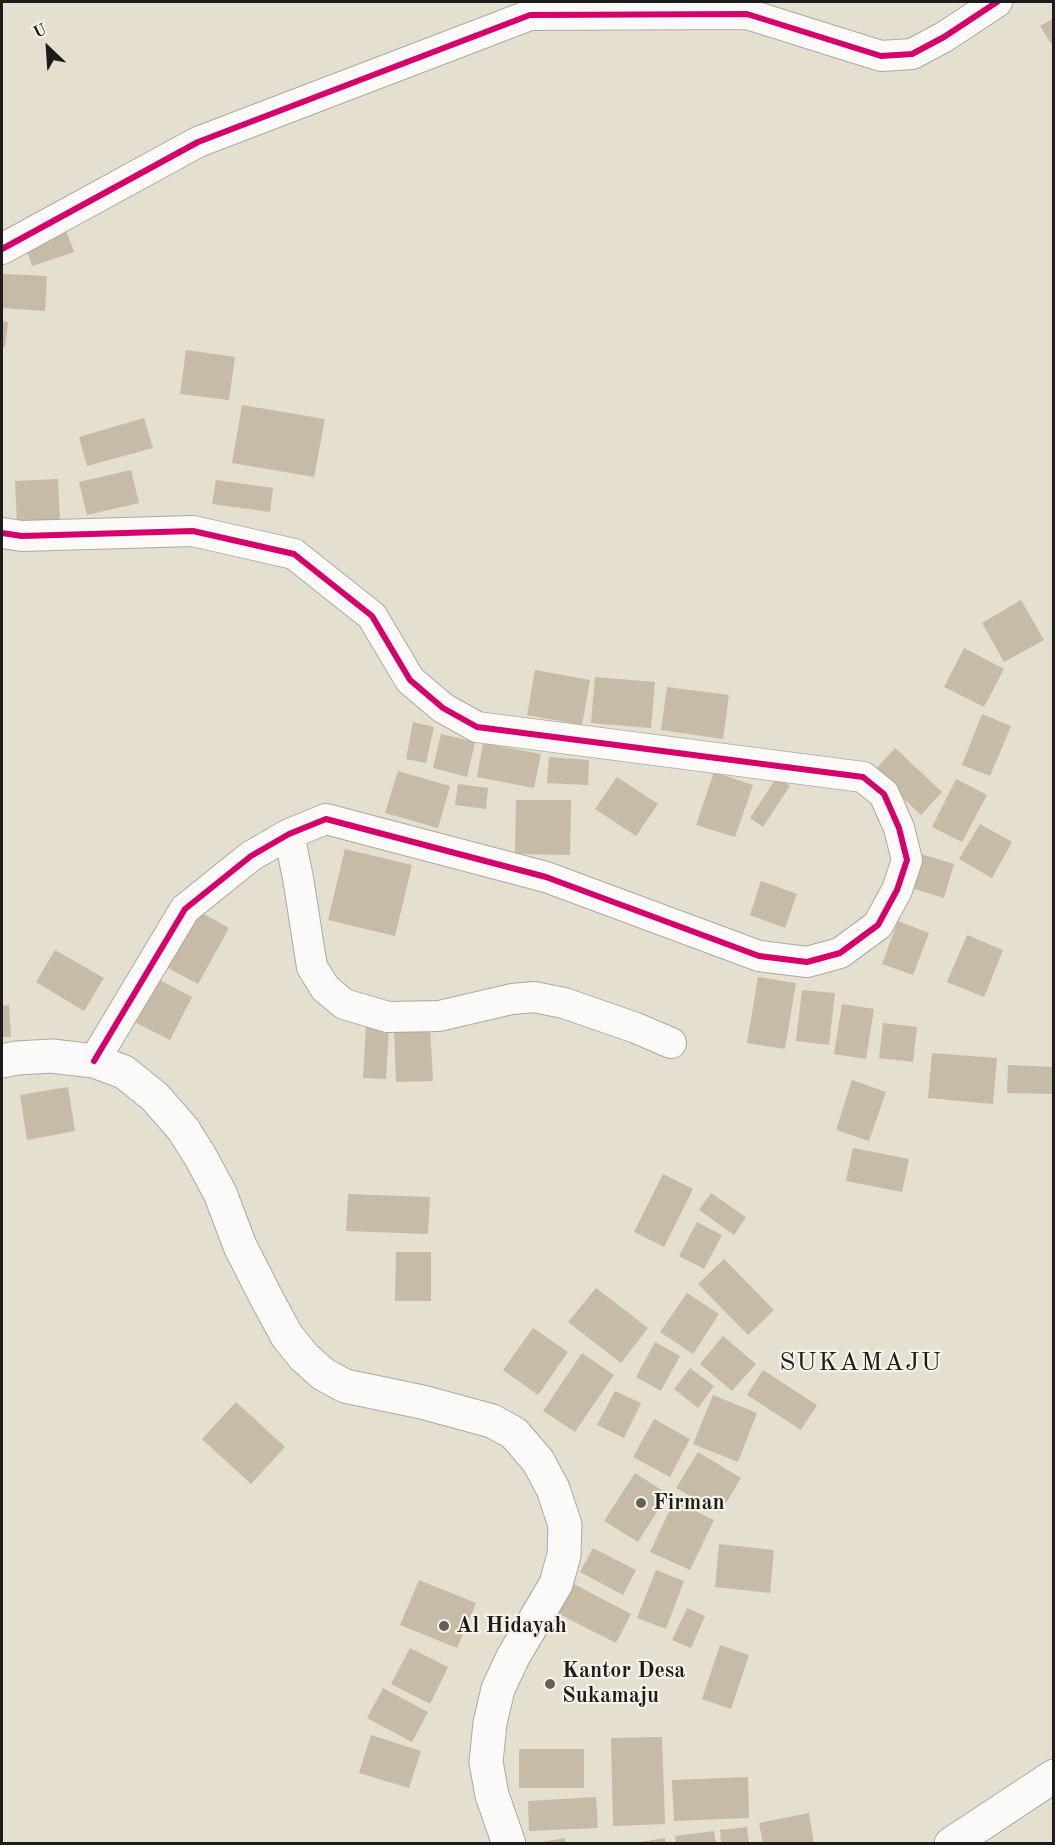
<!DOCTYPE html>
<style>
body{margin:0}
#map{position:relative;width:1055px;height:1845px;overflow:hidden;background:#e4dfcf;font-family:"Old Standard TT",serif}
canvas{display:block}
.frame{position:absolute;inset:0;border:3px solid #1c1c1c;pointer-events:none}
.north{position:absolute;left:18px;top:18px;width:60px;height:60px;-webkit-text-stroke:4px #f7f3e8;paint-order:stroke;rotate:335deg;font-size:16px;font-weight:700;line-height:24px;text-align:center;color:#1c1c1c}
.north::after{content:'';display:block;margin:auto;width:21px;height:27px;background:#1c1c1c;clip-path:polygon(50% 0,100% 100%,50% 72%,0 100%)}
</style>
<div id="map">
<canvas width="1055" height="1845"></canvas>
<div class="frame"></div>
<div class="north">U</div>
</div>
<script>
const c = document.querySelector('canvas').getContext('2d');
c.lineJoin = 'round';
function paint(path, color) {
  c.fillStyle = color;
  c.fill(path, 'evenodd');
}
function shape(rows) {
  const path = new Path2D();
  for (const r of rows) {
    path.moveTo(r[0], r[1]);
    for (let i = 2; i < r.length; i += 2) path.lineTo(r[i], r[i + 1]);
  }
  return path;
}
function stroke(path, color, width, dash) {
  c.strokeStyle = color;
  c.lineWidth = width;
  c.lineCap = dash ? 'butt' : 'round';
  c.setLineDash(dash || []);
  c.stroke(path);
}
function write(font, color, halo, rows, align = 'center') {
  c.font = font + ' "Old Standard TT",serif';
  c.lineWidth = 4.5;
  c.setLineDash([]);
  c.textBaseline = 'middle';
  c.strokeStyle = halo;
  c.fillStyle = color;
  for (const [text, x, y, turn = 0] of rows) {
    c.save();
    c.translate(x, y);
    c.rotate((+turn || 0) * Math.PI / 180);
    c.textAlign = isNaN(turn) ? turn : align;
    if (halo) c.strokeText(text, 0, 0);
    c.fillText(text, 0, 0);
    c.restore();
  }
}
const building = shape([
 [1054,18,1054,48,1040,26],
 [66,230,74,252,32,266,25,244],
 [2,274,47,276,45,311,2,308],
 [2,321,8,322,5,347,2,347],
 [186,350,235,357,229,400,180,394],
 [242,405,325,419,314,477,232,463],
 [144,418,153,448,87,466,79,437],
 [131,470,139,503,87,515,79,482],
 [58,479,60,521,17,523,15,481],
 [216,480,273,488,270,512,212,504],
 [1021,600,1044,640,1004,662,982,623],
 [964,648,1004,669,984,707,944,687],
 [535,670,590,680,582,725,527,715],
 [595,677,655,682,651,728,591,723],
 [667,687,729,695,723,739,661,730],
 [982,714,1011,726,990,776,962,765],
 [413,722,434,727,426,763,406,759],
 [441,734,475,742,467,777,433,768],
 [483,743,541,754,534,788,477,777],
 [895,748,942,792,921,815,874,771],
 [549,757,589,760,588,785,547,783],
 [398,771,450,786,438,828,385,813],
 [714,772,753,785,735,837,696,825],
 [617,777,658,804,636,836,595,809],
 [777,777,790,786,763,827,750,818],
 [956,779,987,795,962,842,932,827],
 [458,784,488,788,486,809,455,805],
 [516,800,571,800,570,855,515,854],
 [980,824,1012,842,992,878,959,859],
 [345,849,412,865,395,936,328,920],
 [921,854,954,864,944,898,911,888],
 [761,881,797,894,785,928,750,915],
 [195,909,229,928,198,984,164,966],
 [898,921,929,933,913,975,882,964],
 [967,935,1003,950,984,997,947,982],
 [55,950,104,978,84,1011,36,982],
 [758,977,796,983,785,1049,747,1043],
 [156,978,192,997,170,1040,134,1022],
 [802,990,835,993,829,1045,796,1041],
 [842,1004,874,1009,866,1059,834,1054],
 [9,1005,11,1037,2,1037,2,1006],
 [883,1023,917,1027,913,1062,879,1058],
 [366,1026,389,1027,386,1079,363,1078],
 [430,1026,433,1081,396,1082,394,1029],
 [932,1053,997,1058,993,1104,928,1098],
 [1008,1065,1054,1067,1054,1094,1007,1093],
 [852,1080,886,1092,869,1141,836,1130],
 [68,1087,75,1131,27,1140,20,1095],
 [853,1148,909,1159,902,1192,846,1181],
 [663,1174,693,1189,664,1247,634,1232],
 [711,1193,746,1217,734,1235,699,1210],
 [348,1194,430,1197,428,1234,346,1231],
 [697,1222,722,1235,704,1269,679,1256],
 [396,1252,431,1252,431,1301,395,1301],
 [724,1259,774,1310,748,1335,698,1284],
 [596,1288,648,1328,621,1363,568,1322],
 [687,1293,719,1314,693,1354,660,1332],
 [533,1328,568,1352,538,1395,503,1370],
 [723,1336,756,1364,732,1391,700,1364],
 [655,1342,680,1356,661,1391,636,1377],
 [582,1353,614,1375,575,1432,543,1411],
 [690,1368,714,1386,698,1408,674,1389],
 [763,1370,817,1405,801,1430,747,1395],
 [615,1391,641,1403,624,1438,597,1425],
 [713,1395,757,1413,738,1462,693,1444],
 [236,1402,285,1447,251,1484,202,1439],
 [654,1419,690,1439,670,1477,633,1457],
 [698,1452,741,1478,720,1513,676,1488],
 [635,1473,668,1494,638,1542,604,1521],
 [674,1501,714,1520,690,1570,650,1552],
 [719,1544,774,1550,770,1593,715,1587],
 [593,1548,636,1570,623,1595,580,1572],
 [656,1570,684,1581,666,1629,637,1618],
 [419,1580,476,1603,457,1648,400,1625],
 [570,1582,631,1614,616,1643,555,1612],
 [687,1608,705,1616,691,1648,672,1640],
 [720,1645,749,1655,731,1709,702,1699],
 [410,1648,448,1667,430,1704,391,1684],
 [383,1688,428,1712,412,1742,367,1718],
 [371,1735,421,1751,409,1788,359,1773],
 [662,1737,665,1824,613,1826,611,1738],
 [519,1749,584,1749,584,1788,519,1788],
 [748,1777,749,1818,674,1821,672,1780],
 [596,1797,598,1828,529,1831,528,1801],
 [809,1813,814,1844,763,1844,759,1823],
 [747,1827,749,1844,721,1844,720,1830],
 [714,1831,716,1844,676,1844,675,1836],
 [565,1838,566,1844,544,1844,543,1842],
 [665,1838,666,1844,640,1844,640,1842]
]);
const minor = shape([
 [2,249,198,142,530,15,747,14,881,56,912,54,944,37,997,2],
 [2,533,22,536,193,531,294,554,372,616,410,680,443,708,477,727,863,777,884,794,899,828,907,860,897,890,878,925,840,953,807,962,759,956,546,877,326,819,289,834,251,856,185,909,94,1061],
 [289,834,298,878,312,967,325,988,344,1004,388,1017,439,1016,512,999,534,997,564,1003,636,1028,671,1043]
]);
const primary = shape([
 [2,1061,17,1058,52,1056,94,1061,124,1072,155,1097,183,1129,200,1156,220,1193,240,1246,267,1299,287,1336,304,1357,323,1374,345,1386,422,1402,492,1421,514,1433,538,1461,553,1489,565,1525,564,1555,556,1584,513,1657,498,1689,490,1723,486,1762,492,1795,509,1844],
 [951,1844,1054,1776]
]);
const cycleway = shape([
 [2,249,198,142,530,15,747,14,881,56,912,54,944,37,997,2],
 [2,533,22,536,193,531,294,554,372,616,410,680,443,708,477,727,863,777,884,794,899,828,907,860,897,890,878,925,840,953,807,962,759,956,546,877,326,819,289,834,251,856,185,909,94,1061]
]);
const markers = [
 [641,1503,6,"#62605b"],
 [444,1626,6,"#62605b"],
 [550,1684,6,"#62605b"]
];
const poiNames = [
 ["Firman",653,1503],
 ["Al Hidayah",456,1626],
 ["Kantor Desa",562,1671],
 ["Sukamaju",562,1696]
];
const quarterNames = [
 ["SUKAMAJU",861,1363]
];
paint(building, '#c7baa6');
stroke(minor, '#aca99f', 32);
stroke(primary, '#aca99f', 35);
stroke(minor, '#fbfaf8', 30);
stroke(primary, '#fbfaf8', 33);
stroke(cycleway, '#d6006c', 6);
for (const [x, y, r, color] of markers) {
  const dot = new Path2D();
  dot.arc(x, y, r, 0, 2 * Math.PI);
  c.fillStyle = color;
  c.fill(dot);
  stroke(dot, '#f7f3e8', 2);
}
write('bold 22px', '#1c1c1c', '#f7f3e8', poiNames, 'left');
c.letterSpacing = '1.5px';
write('26px', '#1c1c1c', '#f7f3e8', quarterNames);
c.letterSpacing = '0px';
</script>
